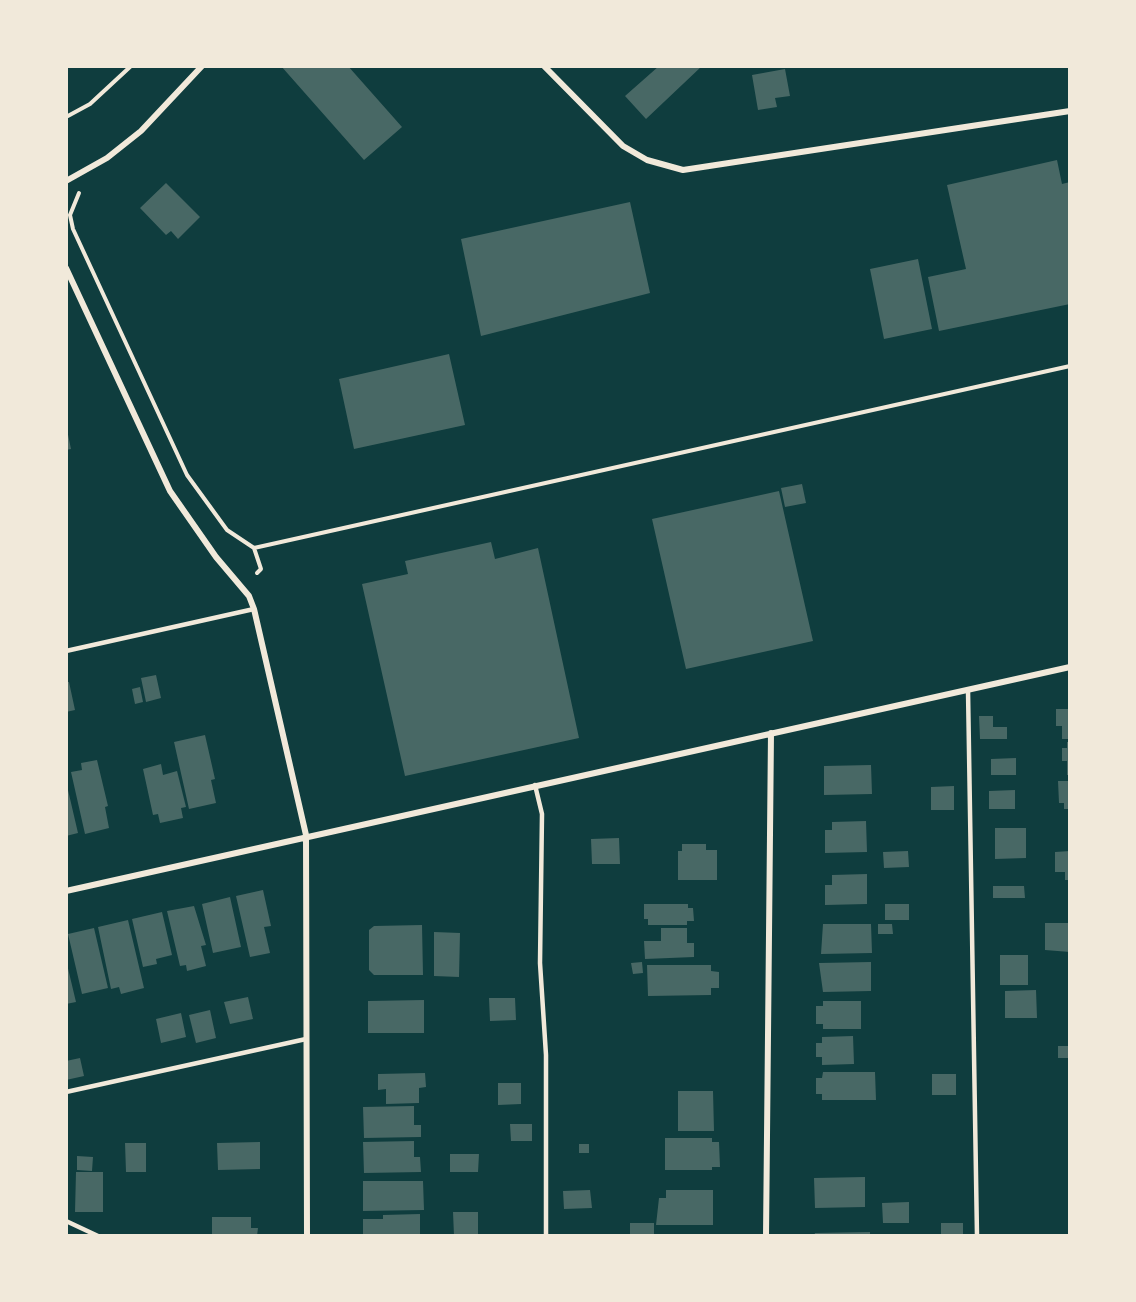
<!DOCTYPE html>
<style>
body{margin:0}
#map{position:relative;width:1136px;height:1302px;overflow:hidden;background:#0f3d3e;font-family:Manrope,sans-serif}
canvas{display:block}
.frame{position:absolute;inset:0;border:68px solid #f1e9da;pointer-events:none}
</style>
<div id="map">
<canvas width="1136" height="1302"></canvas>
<div class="frame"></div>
</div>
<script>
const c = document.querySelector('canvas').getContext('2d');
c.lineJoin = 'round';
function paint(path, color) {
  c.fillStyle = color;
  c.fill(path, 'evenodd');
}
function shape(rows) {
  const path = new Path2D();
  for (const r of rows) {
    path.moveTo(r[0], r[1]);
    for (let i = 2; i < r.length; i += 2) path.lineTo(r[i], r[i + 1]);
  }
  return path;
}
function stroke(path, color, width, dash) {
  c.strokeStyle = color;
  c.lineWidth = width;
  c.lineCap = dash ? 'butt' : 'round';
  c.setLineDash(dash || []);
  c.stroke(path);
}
const building = shape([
 [281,66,348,66,402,127,364,160],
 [659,66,702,66,646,119,625,96],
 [785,69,790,96,775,98,777,107,758,110,752,75],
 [1057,160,1062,184,1070,182,1070,304,939,331,928,277,966,269,947,185],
 [166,183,200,217,178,239,171,231,166,235,140,208],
 [630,202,650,293,481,336,461,239],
 [918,259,932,329,884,339,870,269],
 [449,354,465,425,354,449,339,379],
 [66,425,71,449,66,450],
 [802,484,806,503,785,507,781,488],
 [779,491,813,641,686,669,652,519],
 [491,542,495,559,538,548,579,738,405,776,362,584,408,574,405,561],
 [156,675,161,698,146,702,141,678],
 [66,682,69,682,75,710,66,712],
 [140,687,143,702,135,704,132,689],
 [1056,709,1070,709,1070,739,1062,739,1062,726,1056,726],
 [979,716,993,716,993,727,1007,727,1007,739,980,739],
 [205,735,215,779,211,780,216,803,189,809,174,742],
 [1067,742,1070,742,1070,775,1067,775,1067,761,1062,761,1062,748,1067,748],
 [1016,758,1016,775,991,775,991,759],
 [97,760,108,806,105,807,109,828,85,834,71,772,82,770,81,763],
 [161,764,163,775,177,771,186,807,181,808,183,818,160,823,158,814,153,815,143,769],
 [871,765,872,794,824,795,824,766],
 [1058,781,1070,781,1070,809,1064,809,1064,803,1059,803],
 [954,786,954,810,931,810,931,787],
 [68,790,78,833,66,836,66,791],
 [1015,790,1015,809,989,809,989,791],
 [866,821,867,852,825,853,825,830,832,830,832,822],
 [995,828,1026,828,1026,858,995,859],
 [619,838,620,864,592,864,591,839],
 [682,844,706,844,706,850,717,850,717,880,678,880,678,851,682,851],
 [908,851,909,867,884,868,883,852],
 [1070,851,1070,880,1065,880,1065,872,1055,872,1055,852],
 [867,874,867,904,825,905,825,885,832,885,832,875],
 [993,886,1024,886,1025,898,993,898],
 [263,890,271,926,264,927,270,953,250,957,236,896],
 [230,897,241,947,213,953,202,904],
 [644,904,688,904,688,908,693,908,694,921,687,921,687,925,648,925,648,919,644,919],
 [885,904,909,904,909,920,885,920],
 [194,906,206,945,201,946,206,966,187,971,186,965,180,966,167,911],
 [162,912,172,955,156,959,157,964,143,967,132,919],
 [128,920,144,988,121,994,119,987,111,989,98,927],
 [1045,923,1070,923,1070,952,1045,950],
 [823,924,871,924,872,953,821,954],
 [878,924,892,924,893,934,878,934],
 [422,925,423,975,374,975,369,970,369,930,374,926],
 [94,928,108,988,82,994,68,934],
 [661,928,687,928,687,943,694,943,694,957,645,959,644,941,661,941],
 [434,932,460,933,459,977,434,976],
 [1000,955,1028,955,1028,985,1000,985],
 [66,960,76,1002,66,1004],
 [642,962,643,973,633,974,631,963],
 [871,962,871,991,823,992,819,963],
 [647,965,711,965,711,971,719,972,719,988,711,988,711,995,648,996],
 [1036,990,1037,1018,1005,1018,1005,991],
 [248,997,253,1019,230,1024,224,1002],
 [489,998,515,998,516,1020,490,1021],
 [424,1000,424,1033,368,1033,368,1001],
 [823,1001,861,1001,861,1029,823,1029,823,1024,816,1024,816,1006,823,1006],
 [210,1010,216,1038,196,1043,189,1015],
 [181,1013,186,1037,161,1043,156,1019],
 [853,1036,854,1064,822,1065,822,1057,816,1057,816,1043,822,1043,822,1037],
 [1058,1046,1070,1046,1070,1058,1058,1058],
 [80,1058,84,1076,66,1080,66,1061],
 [823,1072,875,1072,876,1100,822,1100,822,1094,816,1094,816,1078,822,1078],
 [425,1073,426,1087,419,1088,419,1103,386,1104,386,1089,378,1090,378,1074],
 [932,1074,956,1074,956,1095,932,1095],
 [498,1083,521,1083,521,1104,498,1105],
 [678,1091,713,1091,714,1131,678,1131],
 [414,1106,414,1125,421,1125,421,1137,364,1138,363,1107],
 [510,1124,532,1124,532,1141,511,1141],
 [665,1138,712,1138,712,1142,719,1142,720,1167,712,1167,712,1170,665,1170],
 [414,1141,414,1157,420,1157,421,1172,364,1173,363,1142],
 [260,1142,260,1169,218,1170,217,1143],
 [125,1143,146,1143,146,1172,126,1172],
 [579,1144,589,1144,589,1153,579,1153],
 [450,1154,479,1154,478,1172,450,1172],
 [77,1156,93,1157,92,1171,77,1170],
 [76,1172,103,1172,103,1212,75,1212],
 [865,1177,865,1207,815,1208,814,1178],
 [363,1181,423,1181,424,1210,363,1211],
 [590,1190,592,1208,564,1209,563,1191],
 [666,1190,713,1190,713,1225,656,1225,659,1198,666,1198],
 [909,1202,909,1223,883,1223,882,1203],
 [453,1212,478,1212,478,1236,454,1236],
 [420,1214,420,1236,363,1236,363,1219,383,1219,383,1215],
 [212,1217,251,1217,251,1228,258,1228,257,1236,212,1236],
 [630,1223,654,1223,654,1236,630,1236],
 [941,1223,963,1223,963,1236,941,1236],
 [870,1232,870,1236,814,1236,815,1233]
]);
const path = shape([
 [66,117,90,104,131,66],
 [79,193,70,215,73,229,187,475,227,530,254,548],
 [254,548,1070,366],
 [254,548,261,569,257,573]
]);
const service = shape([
 [66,651,254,609],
 [968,690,977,1236],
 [535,785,542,814,540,963,546,1055,546,1236],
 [66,1092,306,1039],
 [66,1221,98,1236]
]);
const minor = shape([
 [544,66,623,146,647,160,683,170,1070,111],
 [66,181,107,158,141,131,202,66],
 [66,268,170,491,216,557,249,596,254,609,306,835,307,1236],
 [66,891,1070,667],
 [766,1236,771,733]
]);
paint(building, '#486865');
stroke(path, '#f1e9da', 4);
stroke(service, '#f1e9da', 4.5);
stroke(minor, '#f1e9da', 6);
</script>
